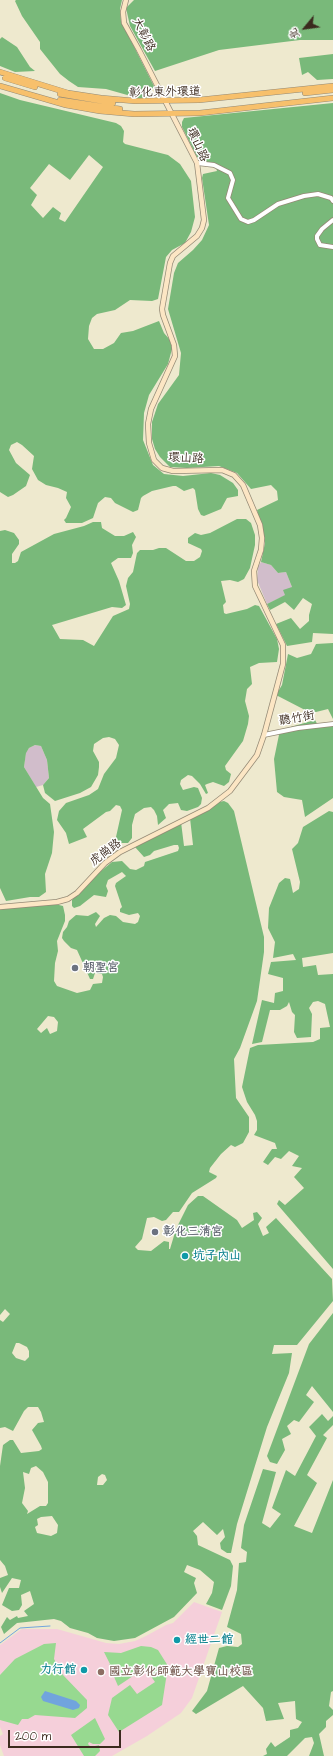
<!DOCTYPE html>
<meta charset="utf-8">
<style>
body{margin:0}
#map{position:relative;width:333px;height:1756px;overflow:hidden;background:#eee9ce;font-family:"Architects Daughter","LXGW WenKai TC",sans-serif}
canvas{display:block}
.north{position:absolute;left:285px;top:8px;width:40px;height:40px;-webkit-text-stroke:3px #fff;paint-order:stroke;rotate:241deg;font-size:11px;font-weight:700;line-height:16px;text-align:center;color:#3b2a1e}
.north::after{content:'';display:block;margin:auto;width:14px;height:18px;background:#3b2a1e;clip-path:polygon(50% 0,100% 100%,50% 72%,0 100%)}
.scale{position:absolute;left:8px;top:1730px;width:113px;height:18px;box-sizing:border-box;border:2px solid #3b2a1e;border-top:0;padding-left:5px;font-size:12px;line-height:14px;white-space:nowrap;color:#3b2a1e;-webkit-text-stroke:3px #fff;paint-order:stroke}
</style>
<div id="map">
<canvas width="333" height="1756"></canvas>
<div class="north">北</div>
<div class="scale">200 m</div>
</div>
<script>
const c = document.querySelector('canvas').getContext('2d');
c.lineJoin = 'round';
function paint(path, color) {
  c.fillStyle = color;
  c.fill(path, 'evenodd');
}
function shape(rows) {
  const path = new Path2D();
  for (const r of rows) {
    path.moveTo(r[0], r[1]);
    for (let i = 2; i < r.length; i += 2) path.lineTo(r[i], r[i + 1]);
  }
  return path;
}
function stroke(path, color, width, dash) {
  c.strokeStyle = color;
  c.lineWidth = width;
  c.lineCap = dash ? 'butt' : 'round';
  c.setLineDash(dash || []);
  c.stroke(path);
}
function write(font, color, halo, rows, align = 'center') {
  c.font = font + ' "Architects Daughter","LXGW WenKai TC",sans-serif';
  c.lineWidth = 3;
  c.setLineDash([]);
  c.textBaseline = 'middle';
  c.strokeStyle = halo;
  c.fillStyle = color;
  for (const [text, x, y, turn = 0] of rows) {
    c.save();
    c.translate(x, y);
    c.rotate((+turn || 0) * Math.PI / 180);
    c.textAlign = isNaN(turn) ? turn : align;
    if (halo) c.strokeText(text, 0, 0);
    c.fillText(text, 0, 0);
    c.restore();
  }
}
const built = shape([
 [194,1602,222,1612,192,1698,181,1713,147,1736,112,1756,4,1756,0,1745,0,1736,3,1734,0,1727,0,1645,22,1629,57,1629,106,1643,119,1644,135,1641,146,1636,166,1625,173,1623]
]);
const industrial = shape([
 [261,562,271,565,278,573,286,572,292,587,286,595,267,604,257,580,258,567],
 [35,745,41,746,47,760,49,778,43,785,36,787,24,767,26,752,29,748]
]);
const green = shape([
 [56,1643,54,1659,63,1675,87,1700,87,1708,75,1718,35,1715,28,1719,22,1719,18,1725,0,1720,0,1675,15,1659,44,1644],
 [141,1646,151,1647,158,1650,168,1666,162,1705,119,1732,108,1715,112,1698,130,1685,137,1694,155,1682,145,1668,118,1686,109,1665,110,1664,104,1652,121,1653],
 [95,1718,105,1739,100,1744,93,1744,89,1742,88,1744,91,1747,99,1745,100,1751,95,1756,84,1756,71,1735]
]);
const forest = shape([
 [16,0,122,0,120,9,121,21,154,86,145,100,106,89,78,87,69,81,60,74,40,49,40,42,22,16,15,1],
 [134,0,333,0,333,40,300,40,219,50,155,71,130,26,126,8],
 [2,37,17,47,30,67,35,71,15,72,0,66,0,39],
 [333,54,333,79,317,80,308,72,302,75,299,58],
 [0,93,20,100,116,123,121,126,124,131,123,142,125,144,168,155,180,164,191,181,195,217,191,232,185,243,172,250,166,257,158,299,152,301,130,300,115,310,97,314,92,318,89,326,88,339,94,349,103,349,114,343,121,333,133,331,159,321,164,333,170,340,172,349,168,364,149,395,144,413,143,440,153,465,164,474,183,476,211,473,220,475,233,483,238,490,238,496,227,498,221,509,204,516,201,515,198,509,195,490,193,488,184,491,176,486,173,486,152,491,143,496,141,498,138,510,133,512,115,503,111,498,105,497,98,503,93,518,82,523,66,523,64,520,66,518,71,507,66,498,67,492,58,488,46,485,38,480,32,469,34,456,22,445,17,442,11,445,9,450,16,463,30,475,26,486,13,495,8,497,0,492],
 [89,155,103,167,65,222,59,219,61,213,53,207,43,218,31,205,37,195,30,188,49,164,70,180],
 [333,103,333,634,313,633,312,642,287,646,276,624,291,618,300,629,309,621,309,615,312,604,303,598,294,610,285,602,270,610,267,604,285,595,283,590,292,587,286,572,278,573,271,565,261,562,265,543,257,510,278,500,277,491,271,485,251,489,237,473,219,466,187,468,170,467,160,457,155,449,152,439,152,422,158,404,179,375,181,353,168,309,174,273,178,263,193,250,202,240,209,225,202,178,203,174,217,171,215,165,199,161,182,127,182,122,184,118],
 [237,519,246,519,251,523,255,535,255,545,250,568,244,579,238,582,230,580,221,581,226,602,223,605,224,613,226,614,247,609,255,605,259,606,277,639,279,649,277,662,259,663,250,667,252,684,247,689,245,701,249,716,248,724,243,741,225,766,226,770,231,774,229,782,224,786,213,782,207,784,205,785,208,793,206,794,200,784,192,776,188,775,181,780,180,784,183,790,194,787,198,788,202,798,201,804,198,807,187,811,181,810,178,803,169,804,163,810,166,818,158,825,157,816,154,810,151,807,144,808,135,814,132,825,132,838,128,843,120,843,116,837,122,810,120,806,116,805,110,811,106,812,83,829,87,837,69,844,66,833,57,820,59,811,66,803,89,795,98,789,104,774,116,758,119,745,115,739,109,737,103,738,94,744,93,751,99,762,99,767,98,775,91,787,80,793,55,801,45,793,43,785,49,778,47,760,41,746,35,745,29,748,26,753,24,767,43,798,50,804,54,832,52,853,45,874,46,892,39,897,30,897,6,901,0,888,0,531,5,530,14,533,19,540,19,544,12,554,12,563,15,563,18,561,21,552,54,534,84,526,93,522,101,522,102,528,115,536,124,536,133,532,136,537,132,545,133,553,131,558,118,558,111,563,119,581,126,605,122,608,112,607,52,625,60,639,83,640,94,646,113,616,129,609,130,604,126,586,128,578,133,572,137,553,140,550,153,550,159,548,166,548,186,561,194,561,200,557,202,551,201,549,188,543,188,538,195,533,201,535,210,533],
 [333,643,333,719,328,709,316,712,305,710,276,695,282,685,288,654,297,658,311,654,316,644],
 [315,720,319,727,333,725,333,798,305,817,302,800,284,797,277,792,274,759,280,730],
 [224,801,228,803,234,811,264,937,264,952,257,1001,240,1048,234,1059,236,1098,249,1117,249,1132,243,1143,235,1147,231,1145,221,1154,210,1168,209,1172,217,1176,216,1178,192,1193,179,1212,173,1212,166,1220,162,1221,154,1217,147,1218,142,1239,135,1247,138,1250,151,1251,164,1241,169,1242,169,1249,170,1249,176,1229,188,1205,198,1196,203,1196,237,1220,242,1228,254,1220,253,1213,257,1212,262,1218,258,1224,263,1236,269,1233,266,1227,276,1218,332,1279,333,1301,297,1345,274,1345,272,1354,292,1353,289,1373,267,1427,237,1524,231,1553,227,1553,221,1549,220,1543,225,1537,223,1529,217,1535,203,1522,193,1531,197,1536,198,1545,230,1560,233,1566,231,1586,222,1610,206,1604,212,1593,214,1582,200,1570,187,1565,184,1572,196,1578,194,1583,197,1593,174,1617,135,1638,114,1641,97,1638,88,1633,70,1628,61,1621,54,1619,17,1623,4,1634,1,1627,7,1617,10,1620,17,1616,18,1618,28,1616,24,1611,34,1604,30,1591,21,1595,22,1605,19,1610,12,1611,2,1605,9,1588,19,1588,21,1580,12,1578,2,1593,0,1587,0,1578,8,1575,5,1566,0,1560,0,1466,3,1445,10,1440,13,1440,21,1453,39,1451,42,1449,41,1446,32,1430,38,1423,44,1422,41,1412,38,1407,28,1407,24,1411,13,1431,5,1427,0,1428,0,1320,3,1322,10,1314,5,1309,0,1315,0,908,51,903,63,906,65,915,65,921,57,941,58,951,55,963,54,981,57,986,77,993,90,990,93,984,102,983,103,977,102,974,95,973,93,979,90,979,77,950,71,948,64,941,62,938,63,932,67,927,69,921,76,915,88,916,96,912,100,916,95,924,96,927,104,918,110,915,116,916,123,922,135,924,138,922,140,916,138,913,129,915,120,912,120,909,122,907,115,886,116,883,126,876,122,872,108,880,106,886,108,891,106,897,94,895,80,906,74,908,72,906,72,900,95,876,112,862,122,861,130,869,136,870,144,866,145,862,178,851,179,848,178,845,174,845,154,851,150,855,144,857,135,847,139,843,181,822,184,846,193,845,190,818,219,802],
 [48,1016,54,1017,58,1022,57,1031,50,1034,47,1028,41,1033,37,1029],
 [16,1343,19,1343,27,1347,29,1351,29,1357,25,1361,16,1358,12,1353],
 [36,1466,43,1472,48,1482,48,1503,46,1506,40,1506,27,1514,28,1511,22,1503,25,1488,23,1472,29,1474,31,1468],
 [102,1474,105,1475,107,1480,103,1485,97,1485,98,1477],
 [52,1516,58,1525,57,1533,51,1536,37,1533,35,1527,38,1525,37,1519,41,1517],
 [329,811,333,812,333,953,302,958,303,967,316,965,318,975,333,974,333,1269,277,1204,279,1200,285,1205,304,1188,294,1177,302,1168,292,1166,299,1156,289,1151,281,1159,275,1157,268,1165,263,1162,272,1149,277,1149,275,1143,254,1135,257,1130,257,1121,255,1115,247,1102,242,1087,250,1048,258,1045,313,1042,320,1039,320,1028,330,1027,325,1004,318,1001,313,1002,309,1008,312,1014,311,1037,297,1038,294,1032,295,1015,292,1012,289,1002,287,1006,280,1010,270,1010,262,1042,252,1044,262,1000,274,1003,275,993,283,991,283,978,268,974,271,962,296,960,293,954,273,958,275,942,268,928,269,908,279,883,285,878,290,879,293,893,299,889,300,882,292,849,298,843,303,827],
 [333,1313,333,1412,312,1386,306,1395,314,1402,299,1422,294,1420,287,1426,291,1434,282,1439,285,1450,277,1464,270,1462,267,1456,309,1344],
 [322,1414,328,1421,333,1416,333,1425,323,1435,327,1438,307,1475,317,1483,294,1526,312,1533,333,1480,333,1691,331,1692,329,1706,333,1710,333,1715,326,1721,326,1727,319,1734,324,1756,309,1756,314,1743,312,1737,305,1738,287,1756,263,1756,267,1754,266,1749,271,1742,275,1747,290,1737,290,1730,298,1728,302,1722,296,1719,295,1701,278,1703,284,1719,266,1721,263,1708,243,1686,196,1714,192,1711,207,1691,219,1648,227,1646,238,1647,242,1644,241,1634,227,1627,237,1590,239,1563,246,1562,247,1552,241,1548,244,1525,263,1469,276,1472,262,1523,270,1528,281,1514,272,1508,286,1470,295,1476,316,1436,309,1427]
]);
const water = shape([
 [45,1691,76,1701,80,1705,79,1708,73,1710,43,1701,41,1697]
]);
const stream = shape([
 [0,1643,20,1628,50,1626]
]);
const tertiary = shape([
 [197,163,214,165,230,173,233,180,228,198,241,219,248,222,254,220,278,204,304,196,318,194,331,198,333,201],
 [333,220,322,229,317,236,317,239,320,245,333,247],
 [264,735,298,728,333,724]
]);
const secondary = shape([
 [0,907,57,902,68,899,77,893,105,863,120,852,208,808,230,791,257,755,264,735,283,664,283,645,255,586,254,571,261,550,262,538,260,525,243,485,234,475,222,470,173,471,162,468,154,460,149,443,148,424,151,409,175,356,174,345,163,315,162,309,170,263,173,256,197,236,202,228,204,220,197,163,139,50,124,23,123,12,126,0]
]);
const primary = shape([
 [0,72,68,93,101,98,135,101,199,100,333,86],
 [5,78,35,87],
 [0,86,66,105,100,111,134,114,200,113,333,98],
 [305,93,333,90],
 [60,94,113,103],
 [60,100,120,109]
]);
const markers = [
 [75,968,4,"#6b7280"],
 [155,1232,4,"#6b7280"],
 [185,1256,4,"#0f9aa8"],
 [177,1640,4,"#0f9aa8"],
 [84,1670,4,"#0f9aa8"],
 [101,1672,4,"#8d6e63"]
];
const streetNames = [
 ["大彰路",143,35,63],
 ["彰化東外環道",165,93,-1],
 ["環山路",197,145,66],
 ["環山路",186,459,3],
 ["聽竹街",297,719,-9],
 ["虎崗路",106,853,-37]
];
const worshipNames = [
 ["朝聖宮",83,968],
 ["彰化三清宮",163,1232]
];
const cultureNames = [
 ["坑子內山",193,1256],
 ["經世二館",185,1640],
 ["力行館",76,1670,"right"]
];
const educationNames = [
 ["國立彰化師範大學寶山校區",109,1672]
];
paint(built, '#f5cfda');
paint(industrial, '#d1bdcb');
paint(green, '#97d990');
paint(forest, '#79b97a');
paint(water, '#71a4dd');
stroke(stream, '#71a4dd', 1);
stroke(tertiary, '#948a76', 5.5);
stroke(secondary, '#948a76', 6);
stroke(primary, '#948a76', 6);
stroke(tertiary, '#fff', 4);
stroke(secondary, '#fce6c4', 4.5);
stroke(primary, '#f7c06c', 5);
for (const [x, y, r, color] of markers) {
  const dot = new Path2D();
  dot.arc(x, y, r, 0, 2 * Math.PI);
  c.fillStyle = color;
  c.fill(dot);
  stroke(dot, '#fff', 1.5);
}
write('12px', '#3b2a1e', '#fff', streetNames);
write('bold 12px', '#5b616d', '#fff', worshipNames, 'left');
write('bold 12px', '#0d838f', '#fff', cultureNames, 'left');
write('bold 12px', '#785e54', '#fff', educationNames, 'left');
</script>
